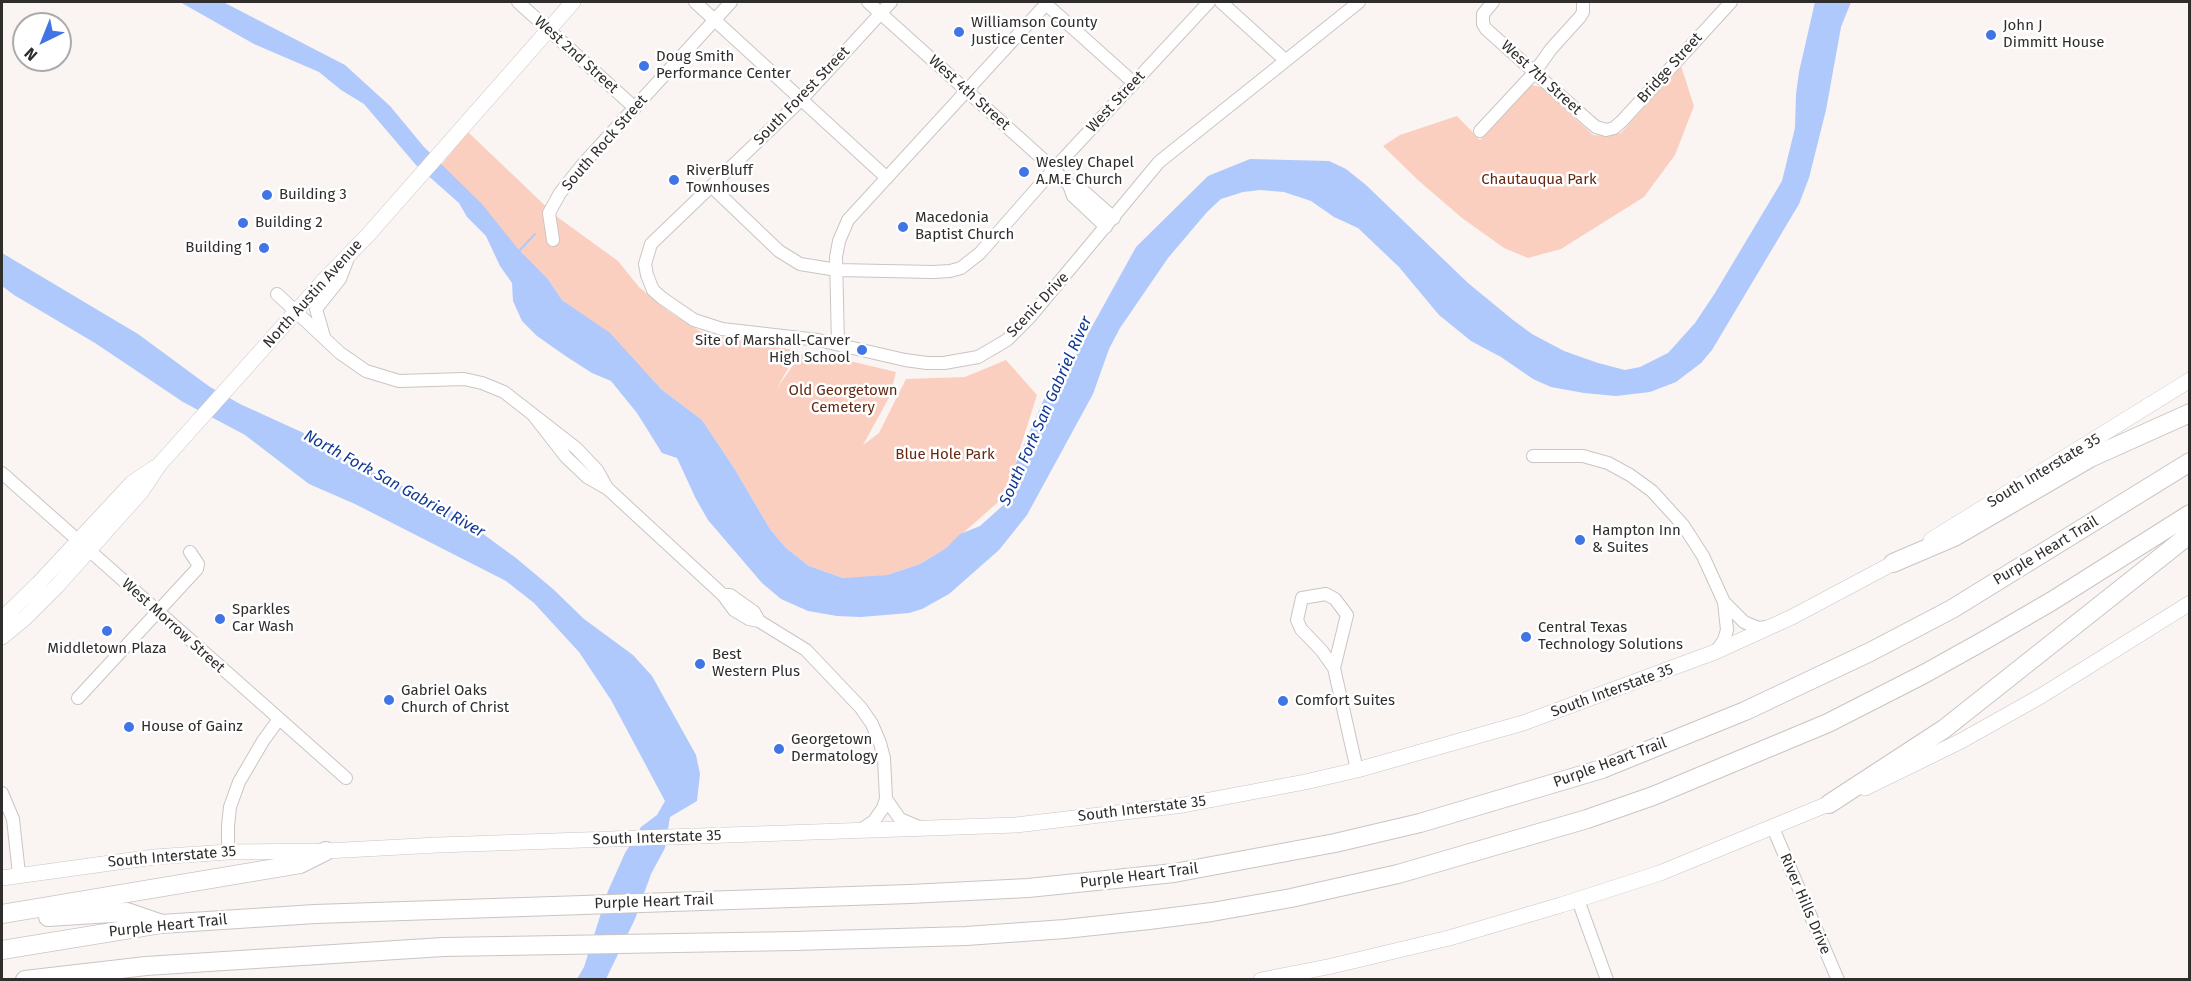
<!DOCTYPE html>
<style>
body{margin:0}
#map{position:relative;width:2191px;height:981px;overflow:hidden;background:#faf4f3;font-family:"Fira Sans",sans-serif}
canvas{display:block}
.frame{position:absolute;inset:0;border:3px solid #302e2d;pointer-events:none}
.north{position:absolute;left:12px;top:12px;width:60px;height:60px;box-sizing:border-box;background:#fff;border:2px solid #acabab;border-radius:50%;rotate:223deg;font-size:16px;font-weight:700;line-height:24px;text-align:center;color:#302e2d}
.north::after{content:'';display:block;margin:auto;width:21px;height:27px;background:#4175e6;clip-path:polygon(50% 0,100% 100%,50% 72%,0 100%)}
</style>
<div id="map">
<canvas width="2191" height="981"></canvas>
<div class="frame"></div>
<div class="north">N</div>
</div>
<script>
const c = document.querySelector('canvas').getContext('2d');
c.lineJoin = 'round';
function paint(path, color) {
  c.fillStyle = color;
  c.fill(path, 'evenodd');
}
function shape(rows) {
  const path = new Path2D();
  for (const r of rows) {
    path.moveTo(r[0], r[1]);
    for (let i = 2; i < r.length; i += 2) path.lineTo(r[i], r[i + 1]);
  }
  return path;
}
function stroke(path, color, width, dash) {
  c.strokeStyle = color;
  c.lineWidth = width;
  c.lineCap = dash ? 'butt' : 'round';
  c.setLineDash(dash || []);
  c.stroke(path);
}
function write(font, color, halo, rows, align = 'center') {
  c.font = font + ' "Fira Sans",sans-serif';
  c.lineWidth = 5;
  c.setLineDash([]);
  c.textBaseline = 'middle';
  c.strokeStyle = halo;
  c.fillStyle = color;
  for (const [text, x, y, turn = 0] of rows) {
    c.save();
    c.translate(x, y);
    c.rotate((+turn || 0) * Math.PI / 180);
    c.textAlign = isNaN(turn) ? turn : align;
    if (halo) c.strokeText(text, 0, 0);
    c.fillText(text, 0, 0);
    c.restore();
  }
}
const green = shape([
 [1681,66,1694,106,1675,155,1644,197,1561,249,1528,258,1504,248,1462,218,1419,181,1383,146,1400,135,1457,116,1480,140,1532,85,1541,87,1593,135,1607,136,1621,133],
 [468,132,556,216,618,261,639,287,669,312,703,333,798,351,777,388,801,354,850,361,896,372,890,396,863,445,879,433,906,379,965,377,1006,360,1037,395,1005,496,946,548,920,564,887,575,871,577,843,578,809,566,786,548,770,529,734,468,702,420,661,389,591,321,562,300,548,279,436,171]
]);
const water = shape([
 [180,2,223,2,345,65,390,106,424,147,482,204,518,249,548,279,562,300,610,333,661,389,702,420,734,468,770,529,786,548,809,566,843,578,887,575,920,564,946,548,960,534,980,526,1009,500,1015,465,1044,399,1079,350,1136,247,1208,176,1250,159,1329,161,1346,169,1366,185,1468,283,1513,320,1532,334,1564,351,1598,363,1625,370,1640,367,1668,353,1695,323,1715,293,1782,181,1795,128,1796,94,1799,72,1815,2,1851,2,1841,27,1826,110,1809,178,1799,204,1712,350,1701,363,1676,382,1650,392,1616,396,1584,393,1551,387,1533,379,1501,357,1471,341,1439,315,1399,267,1358,228,1334,217,1311,201,1284,192,1260,190,1243,192,1221,199,1207,212,1168,258,1120,328,1109,349,1093,394,1027,515,999,550,949,594,922,609,909,613,861,617,837,616,808,611,781,599,762,583,708,520,696,499,677,458,662,453,637,413,611,381,592,373,567,357,537,336,522,321,513,301,512,283,500,266,486,236,467,217,459,203,416,165,364,104,341,90,319,72,254,44],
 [2,253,138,334,210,387,240,404,308,435,340,457,442,504,516,558,553,589,584,619,633,655,652,676,696,755,700,774,697,801,670,817,665,848,651,874,635,919,606,979,577,979,584,967,608,891,625,853,641,827,657,815,665,801,611,700,579,652,534,603,506,581,355,504,309,484,245,435,183,402,95,343,14,295,2,286]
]);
const stream = shape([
 [518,252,535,234]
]);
const minor = shape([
 [518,2,635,108],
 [695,2,887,178],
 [868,2,1046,162,1069,185,1073,196,1106,227],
 [891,2,801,100,651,244,645,264,647,275,653,290,662,298,694,320,722,329,818,340,905,360,927,363,944,363,978,357,1007,340,1030,317,1159,162,1359,2],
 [1221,2,1285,60],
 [1493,2,1483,14,1483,24,1486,29,1590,122,1596,127,1606,130,1614,128,1622,121,1731,2],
 [1046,4,1134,83],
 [1480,131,1534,73,1551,49,1580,17,1583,12,1583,2],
 [1069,185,1080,188,1114,218],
 [712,187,779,251,800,264,837,270,933,272,950,271,961,268,980,253,1053,170,1209,2],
 [553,240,549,213,560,193,583,164,731,2],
 [277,294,340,353,366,371,399,381,464,379,482,383,504,392,576,448,597,470,606,486],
 [324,337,316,309,340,279,348,258],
 [838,344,836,257,839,241,848,220,1048,2],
 [534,416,566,457,587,477,608,489,723,595,734,610,749,619,759,621,806,650,861,708,872,724,880,743,884,758,886,799,883,808,874,821,859,831],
 [1533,456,1583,456,1608,463,1630,475,1652,491,1683,525,1703,556,1724,602,1727,630,1724,640,1716,651],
 [2,473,346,778],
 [723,595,730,595,754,612,759,621],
 [1724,602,1744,622,1758,628,1767,627],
 [1334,668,1347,615,1335,599,1326,594,1302,598,1297,620,1301,629,1322,651,1334,668,1357,770],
 [78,698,197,569,198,564,190,552],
 [2,793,13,819,19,874],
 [886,799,900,819,919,827],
 [1773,828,1838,980],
 [228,852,228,826,230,807,239,782,263,741,279,719],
 [1578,900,1607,980]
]);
const major = shape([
 [1931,540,2190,380],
 [2,619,38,584,132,483,154,468],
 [2,637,25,618,57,586,141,492,159,465,326,278,368,235,573,2],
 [1865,788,1961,741,2041,696,2190,603],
 [2,878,154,857,228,852,326,851,438,845,1016,825,1183,805,1305,782,1357,770,1523,723,1715,652,1792,617,1903,558],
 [1261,980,1332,966,1449,938,1561,905,1660,873,1838,800]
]);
const highway = shape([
 [1893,563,1954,537,2090,458,2190,413],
 [1829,804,1944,729,2190,534],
 [2,914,300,864,326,851],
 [48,917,127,912,159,923],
 [2,950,161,924,315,914,910,894,1028,888,1174,873,1335,843,1420,823,1602,769,1745,711,1870,652,1952,609,2190,462],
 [25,980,146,966,443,947,795,941,966,936,1065,929,1149,920,1212,912,1291,898,1398,874,1587,819,1653,796,1828,723,1924,674,1985,640,2052,601,2190,514]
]);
const markers = [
 [959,32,6,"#4175e6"],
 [1991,35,6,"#4175e6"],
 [644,66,6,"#4175e6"],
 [1024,172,6,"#4175e6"],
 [674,180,6,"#4175e6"],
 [267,195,6,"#4175e6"],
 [243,223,6,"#4175e6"],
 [903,227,6,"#4175e6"],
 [264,248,6,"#4175e6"],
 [862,350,6,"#4175e6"],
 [1580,540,6,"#4175e6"],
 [220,619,6,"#4175e6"],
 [107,631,6,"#4175e6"],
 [1526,637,6,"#4175e6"],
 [700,664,6,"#4175e6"],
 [389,700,6,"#4175e6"],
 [1283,701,6,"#4175e6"],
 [129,727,6,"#4175e6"],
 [779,749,6,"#4175e6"]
];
const poiNames = [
 ["Williamson County",971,23],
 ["Justice Center",971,40],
 ["John J",2003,26],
 ["Dimmitt House",2003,43],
 ["Doug Smith",656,57],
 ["Performance Center",656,74],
 ["Wesley Chapel",1036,163],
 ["A.M.E Church",1036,180],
 ["RiverBluff",686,171],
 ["Townhouses",686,188],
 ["Building 3",279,195],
 ["Macedonia",915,218],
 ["Baptist Church",915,235],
 ["Building 2",255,223],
 ["Building 1",252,248,"right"],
 ["Site of Marshall-Carver",850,341,"right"],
 ["High School",850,358,"right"],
 ["Hampton Inn",1592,531],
 ["& Suites",1592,548],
 ["Sparkles",232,610],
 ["Car Wash",232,627],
 ["Central Texas",1538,628],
 ["Technology Solutions",1538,645],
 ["Middletown Plaza",107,649,"center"],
 ["Best",712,655],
 ["Western Plus",712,672],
 ["Gabriel Oaks",401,691],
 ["Church of Christ",401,708],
 ["Comfort Suites",1295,701],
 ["House of Gainz",141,727],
 ["Georgetown",791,740],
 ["Dermatology",791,757]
];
const streetNames = [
 ["West 2nd Street",576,55,42],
 ["Bridge Street",1670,68,-48],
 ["West 7th Street",1541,78,42],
 ["West 4th Street",969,93,42],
 ["South Forest Street",802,96,-46],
 ["West Street",1116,102,-47],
 ["South Rock Street",605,143,-49],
 ["North Austin Avenue",313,294,-48],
 ["Scenic Drive",1038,305,-47],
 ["South Interstate 35",2044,471,-31],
 ["Purple Heart Trail",2046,551,-31],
 ["West Morrow Street",173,626,42],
 ["South Interstate 35",1612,691,-20],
 ["Purple Heart Trail",1610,763,-20],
 ["South Interstate 35",1142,809,-7],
 ["South Interstate 35",657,838,-2],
 ["South Interstate 35",172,857,-5],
 ["Purple Heart Trail",1139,876,-7],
 ["Purple Heart Trail",654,902,-2],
 ["River Hills Drive",1805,904,67],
 ["Purple Heart Trail",168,926,-6]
];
const parkNames = [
 ["Chautauqua Park",1539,180],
 ["Old Georgetown",843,391],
 ["Cemetery",843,408],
 ["Blue Hole Park",945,455]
];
const waterNames = [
 ["South Fork San Gabriel River",1046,411,-66],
 ["North Fork San Gabriel River",394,484,29]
];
paint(green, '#fbcfc0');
paint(water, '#afc9fc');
stroke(stream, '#afc9fc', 2);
stroke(minor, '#cac5c3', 14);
stroke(major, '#cac5c3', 16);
stroke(highway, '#cac5c3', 20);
stroke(minor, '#fff', 12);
stroke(major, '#fff', 15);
stroke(highway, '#fff', 18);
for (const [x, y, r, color] of markers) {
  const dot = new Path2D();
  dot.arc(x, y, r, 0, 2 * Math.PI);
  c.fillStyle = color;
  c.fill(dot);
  stroke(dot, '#fff', 2);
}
write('15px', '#302e2d', '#fff', poiNames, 'left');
write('15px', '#302e2d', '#fff', streetNames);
write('15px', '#662811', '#fff', parkNames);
write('italic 16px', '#113895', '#fff', waterNames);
</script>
